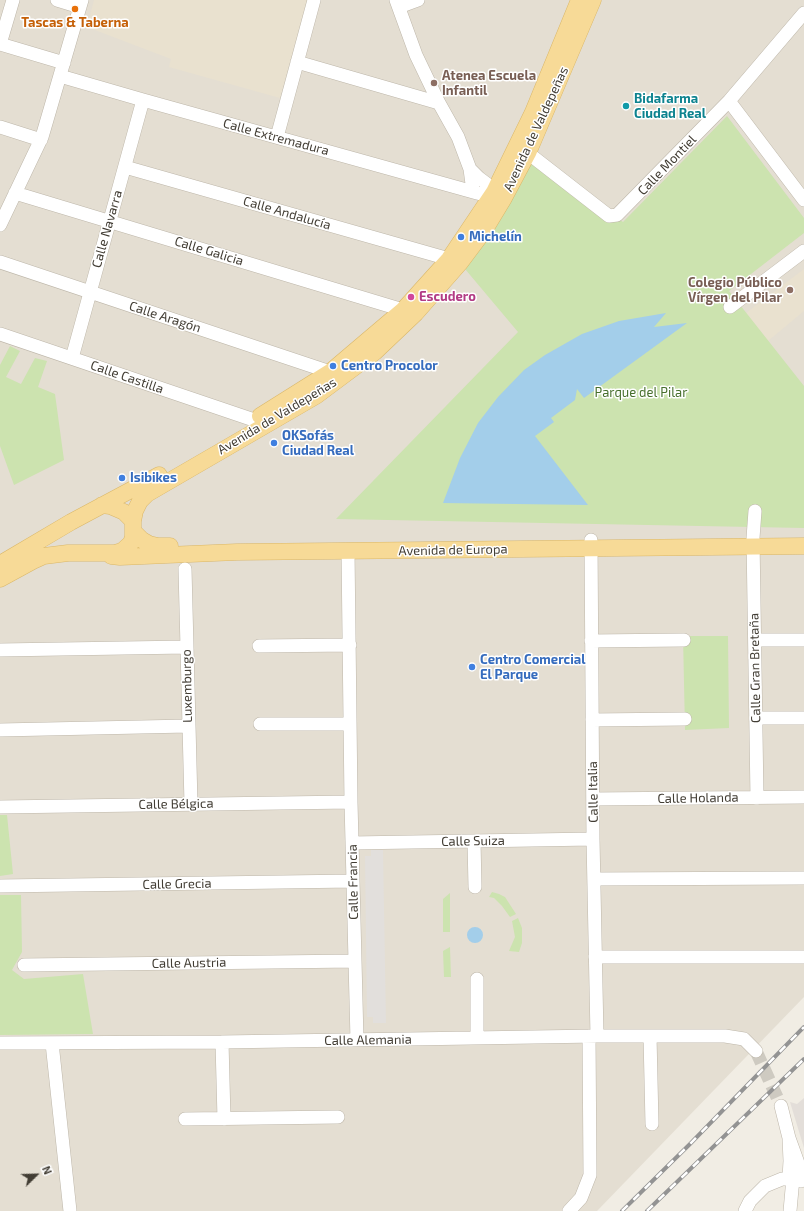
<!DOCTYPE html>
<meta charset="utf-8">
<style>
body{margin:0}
#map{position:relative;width:804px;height:1211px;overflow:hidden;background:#f1ede4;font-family:"Exo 2",sans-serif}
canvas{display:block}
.north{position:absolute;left:16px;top:1155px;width:40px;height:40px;-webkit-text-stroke:3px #fff;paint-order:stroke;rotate:67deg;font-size:11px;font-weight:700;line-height:16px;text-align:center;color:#423d34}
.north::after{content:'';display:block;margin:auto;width:14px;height:18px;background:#423d34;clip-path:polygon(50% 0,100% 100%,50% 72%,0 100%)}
</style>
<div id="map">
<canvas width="804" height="1211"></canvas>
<div class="north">N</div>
</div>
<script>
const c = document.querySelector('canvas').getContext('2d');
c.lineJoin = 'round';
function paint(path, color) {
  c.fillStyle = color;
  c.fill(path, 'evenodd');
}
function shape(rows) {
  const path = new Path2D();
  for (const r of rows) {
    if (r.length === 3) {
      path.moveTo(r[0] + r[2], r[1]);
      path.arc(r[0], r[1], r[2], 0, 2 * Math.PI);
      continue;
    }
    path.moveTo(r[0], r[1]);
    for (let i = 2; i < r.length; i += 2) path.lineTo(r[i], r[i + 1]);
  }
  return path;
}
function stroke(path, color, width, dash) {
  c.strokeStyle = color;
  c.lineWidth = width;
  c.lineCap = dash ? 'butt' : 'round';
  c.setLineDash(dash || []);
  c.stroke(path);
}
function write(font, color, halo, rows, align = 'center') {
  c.font = font + ' "Exo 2",sans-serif';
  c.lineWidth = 3;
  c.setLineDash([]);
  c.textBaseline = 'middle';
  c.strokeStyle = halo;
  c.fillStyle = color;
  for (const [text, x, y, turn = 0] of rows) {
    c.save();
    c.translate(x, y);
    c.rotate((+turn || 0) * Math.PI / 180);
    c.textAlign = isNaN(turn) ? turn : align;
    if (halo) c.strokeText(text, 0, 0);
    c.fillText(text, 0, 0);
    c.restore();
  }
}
const residential = shape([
 [0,0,804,0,804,997,597,1211,0,1211]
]);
const industrial = shape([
 [804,1098,804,1148,790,1102,797,1104]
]);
const education = shape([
 [94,0,308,0,280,98,169,67,171,59,87,27],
 [804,269,804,311,768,341,746,313]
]);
const green = shape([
 [727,116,804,218,804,233,729,291,804,386,804,528,336,519,518,332,460,263,528,153,623,222],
 [10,346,20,351,6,377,21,384,35,358,47,361,38,387,55,394,64,460,14,485,0,446,0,365],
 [683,636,728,636,729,728,685,730],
 [0,815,7,815,13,874,0,876],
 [492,892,499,894,505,897,516,914,510,917,502,906,494,898,489,897],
 [450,893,450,932,443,932,443,899],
 [0,895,21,895,22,952,12,970,24,979,83,974,93,1034,0,1035],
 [518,918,522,928,522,943,519,952,509,951,515,937,512,921],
 [450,947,451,977,444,977,443,951]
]);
const parking = shape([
 [371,850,383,850,386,1023,373,1023,373,1017,367,1017,365,856,371,856]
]);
const water = shape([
 [666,313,654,327,687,323,584,398,577,389,575,400,551,418,554,422,535,436,588,505,443,503,460,458,478,423,498,397,524,370,545,355,582,334,619,321],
 [475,935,8]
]);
const minorTunnel = shape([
 [756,1051,781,1106]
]);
const minor = shape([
 [57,0,80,7],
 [396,0,416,55,439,103,458,137,470,169,473,191],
 [399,7,418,0],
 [0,44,64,63],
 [0,44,13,0],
 [297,62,439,103],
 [60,76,143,100,477,193,481,194,494,192],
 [729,101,804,200],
 [0,127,41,140],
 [277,137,314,0],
 [528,153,609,216,617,215,729,101,804,13],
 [125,167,449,259],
 [470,169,479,178,487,184,494,192,500,196],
 [15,193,403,310],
 [0,225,42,137,82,0],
 [0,262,330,372],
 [730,307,804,251],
 [0,334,254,420],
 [72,358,143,100],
 [755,511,753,538,757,798],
 [591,540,593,839,597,1036],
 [348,551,351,802,357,1040],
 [185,569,191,804],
 [755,640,804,640],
 [591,641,684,640],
 [259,646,350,645],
 [0,650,187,647],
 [756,718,804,718],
 [592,720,685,719],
 [260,724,350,724],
 [0,730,188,726],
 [593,799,804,797],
 [0,807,351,802],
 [474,841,475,887],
 [352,843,593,839],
 [594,879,804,878],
 [0,886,353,881],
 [595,957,804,957],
 [24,965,355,961],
 [477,979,477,1038],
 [650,1036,652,1124],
 [222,1042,224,1119],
 [0,1043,222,1042,597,1036,725,1036,744,1039,756,1051],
 [52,1043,70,1211],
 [781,1106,789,1138],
 [185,1119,338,1117],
 [789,1178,790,1161,789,1138,802,1174,801,1181],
 [569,1211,581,1198,590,1175,589,1036],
 [745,1211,750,1201,765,1186,782,1179,797,1179],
 [790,1211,793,1178]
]);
const major = shape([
 [260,416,330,372,403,310,449,259,494,192,533,112,579,0],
 [102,505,110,506,124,512,133,521],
 [133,531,142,540,149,544,158,546,170,546],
 [111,556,120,557,237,552,804,546],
 [0,564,71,522,159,475],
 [0,579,33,561,44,556,68,553,115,553,122,551,131,543,133,537,133,521,135,511,140,501,147,494,316,396,375,352,416,313,460,263,484,231,504,198,528,153,593,0]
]);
const rail = shape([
 [622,1211,690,1144,804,1027],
 [647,1211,804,1059]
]);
const markers = [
 [75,9,4,"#e8710a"],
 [434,83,4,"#8d6e63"],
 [626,106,4,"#0f9aa8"],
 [461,237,4,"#3f7fe0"],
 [790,290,4,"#8d6e63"],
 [411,297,4,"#d1479c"],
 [333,366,4,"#3f7fe0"],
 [274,443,4,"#3f7fe0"],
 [122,478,4,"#3f7fe0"],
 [472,667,4,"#3f7fe0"]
];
const foodNames = [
 ["Tascas & Taberna",75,23]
];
const educationNames = [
 ["Atenea Escuela",442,76],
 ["Infantil",442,91],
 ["Colegio Público",782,283,"right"],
 ["Vírgen del Pilar",782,298,"right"]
];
const cultureNames = [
 ["Bidafarma",634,99],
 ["Ciudad Real",634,114]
];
const streetNames = [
 ["Avenida de Valdepeñas",536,129,-65],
 ["Calle Extremadura",276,137,15],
 ["Calle Montiel",667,165,-46],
 ["Calle Andalucía",287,213,16],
 ["Calle Navarra",107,229,-74],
 ["Calle Galicia",209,251,17],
 ["Calle Aragón",165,317,18],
 ["Calle Castilla",127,377,19],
 ["Avenida de Valdepeñas",277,416,-31],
 ["Avenida de Europa",453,550,-1],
 ["Calle Gran Bretaña",755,668,-91],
 ["Luxemburgo",187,686,-91],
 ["Calle Italia",593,792,-91],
 ["Calle Holanda",698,798,-1],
 ["Calle Bélgica",176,804,-1],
 ["Calle Suiza",473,841,-1],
 ["Calle Francia",353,882,-91],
 ["Calle Grecia",177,884,-1],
 ["Calle Austria",189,963,-1],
 ["Calle Alemania",368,1040,-1]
];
const shopNames = [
 ["Michelín",469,237],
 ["Centro Procolor",341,366],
 ["OKSofás",282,436],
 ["Ciudad Real",282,451],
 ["Isibikes",130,478],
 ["Centro Comercial",480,660],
 ["El Parque",480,675]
];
const hotelNames = [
 ["Escudero",419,297]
];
const parkNames = [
 ["Parque del Pilar",641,393]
];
paint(residential, '#e4ded2');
paint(industrial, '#e3ded9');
paint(education, '#e9e1cf');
paint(green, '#cce3af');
paint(parking, '#e2dfdc');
paint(water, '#a3ceea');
stroke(minorTunnel, '#cecac1', 13, [13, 6]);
stroke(minor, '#beb7aa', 14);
stroke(major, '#dab768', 17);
stroke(minor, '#fff', 13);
stroke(major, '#f7da97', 16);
stroke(rail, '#939393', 4);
stroke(rail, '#fff', 2.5, [8]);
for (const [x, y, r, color] of markers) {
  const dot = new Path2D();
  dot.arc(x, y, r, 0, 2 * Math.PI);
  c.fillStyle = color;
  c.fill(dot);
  stroke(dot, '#fff', 1.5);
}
write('bold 13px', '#c56008', '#fff', foodNames);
write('bold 13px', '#785e54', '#fff', educationNames, 'left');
write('bold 13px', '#0d838f', '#fff', cultureNames, 'left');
write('13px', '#423d34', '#fff', streetNames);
write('bold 13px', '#366cbe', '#fff', shopNames, 'left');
write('bold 13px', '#b23c85', '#fff', hotelNames, 'left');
write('13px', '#476f2c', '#fff', parkNames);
</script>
